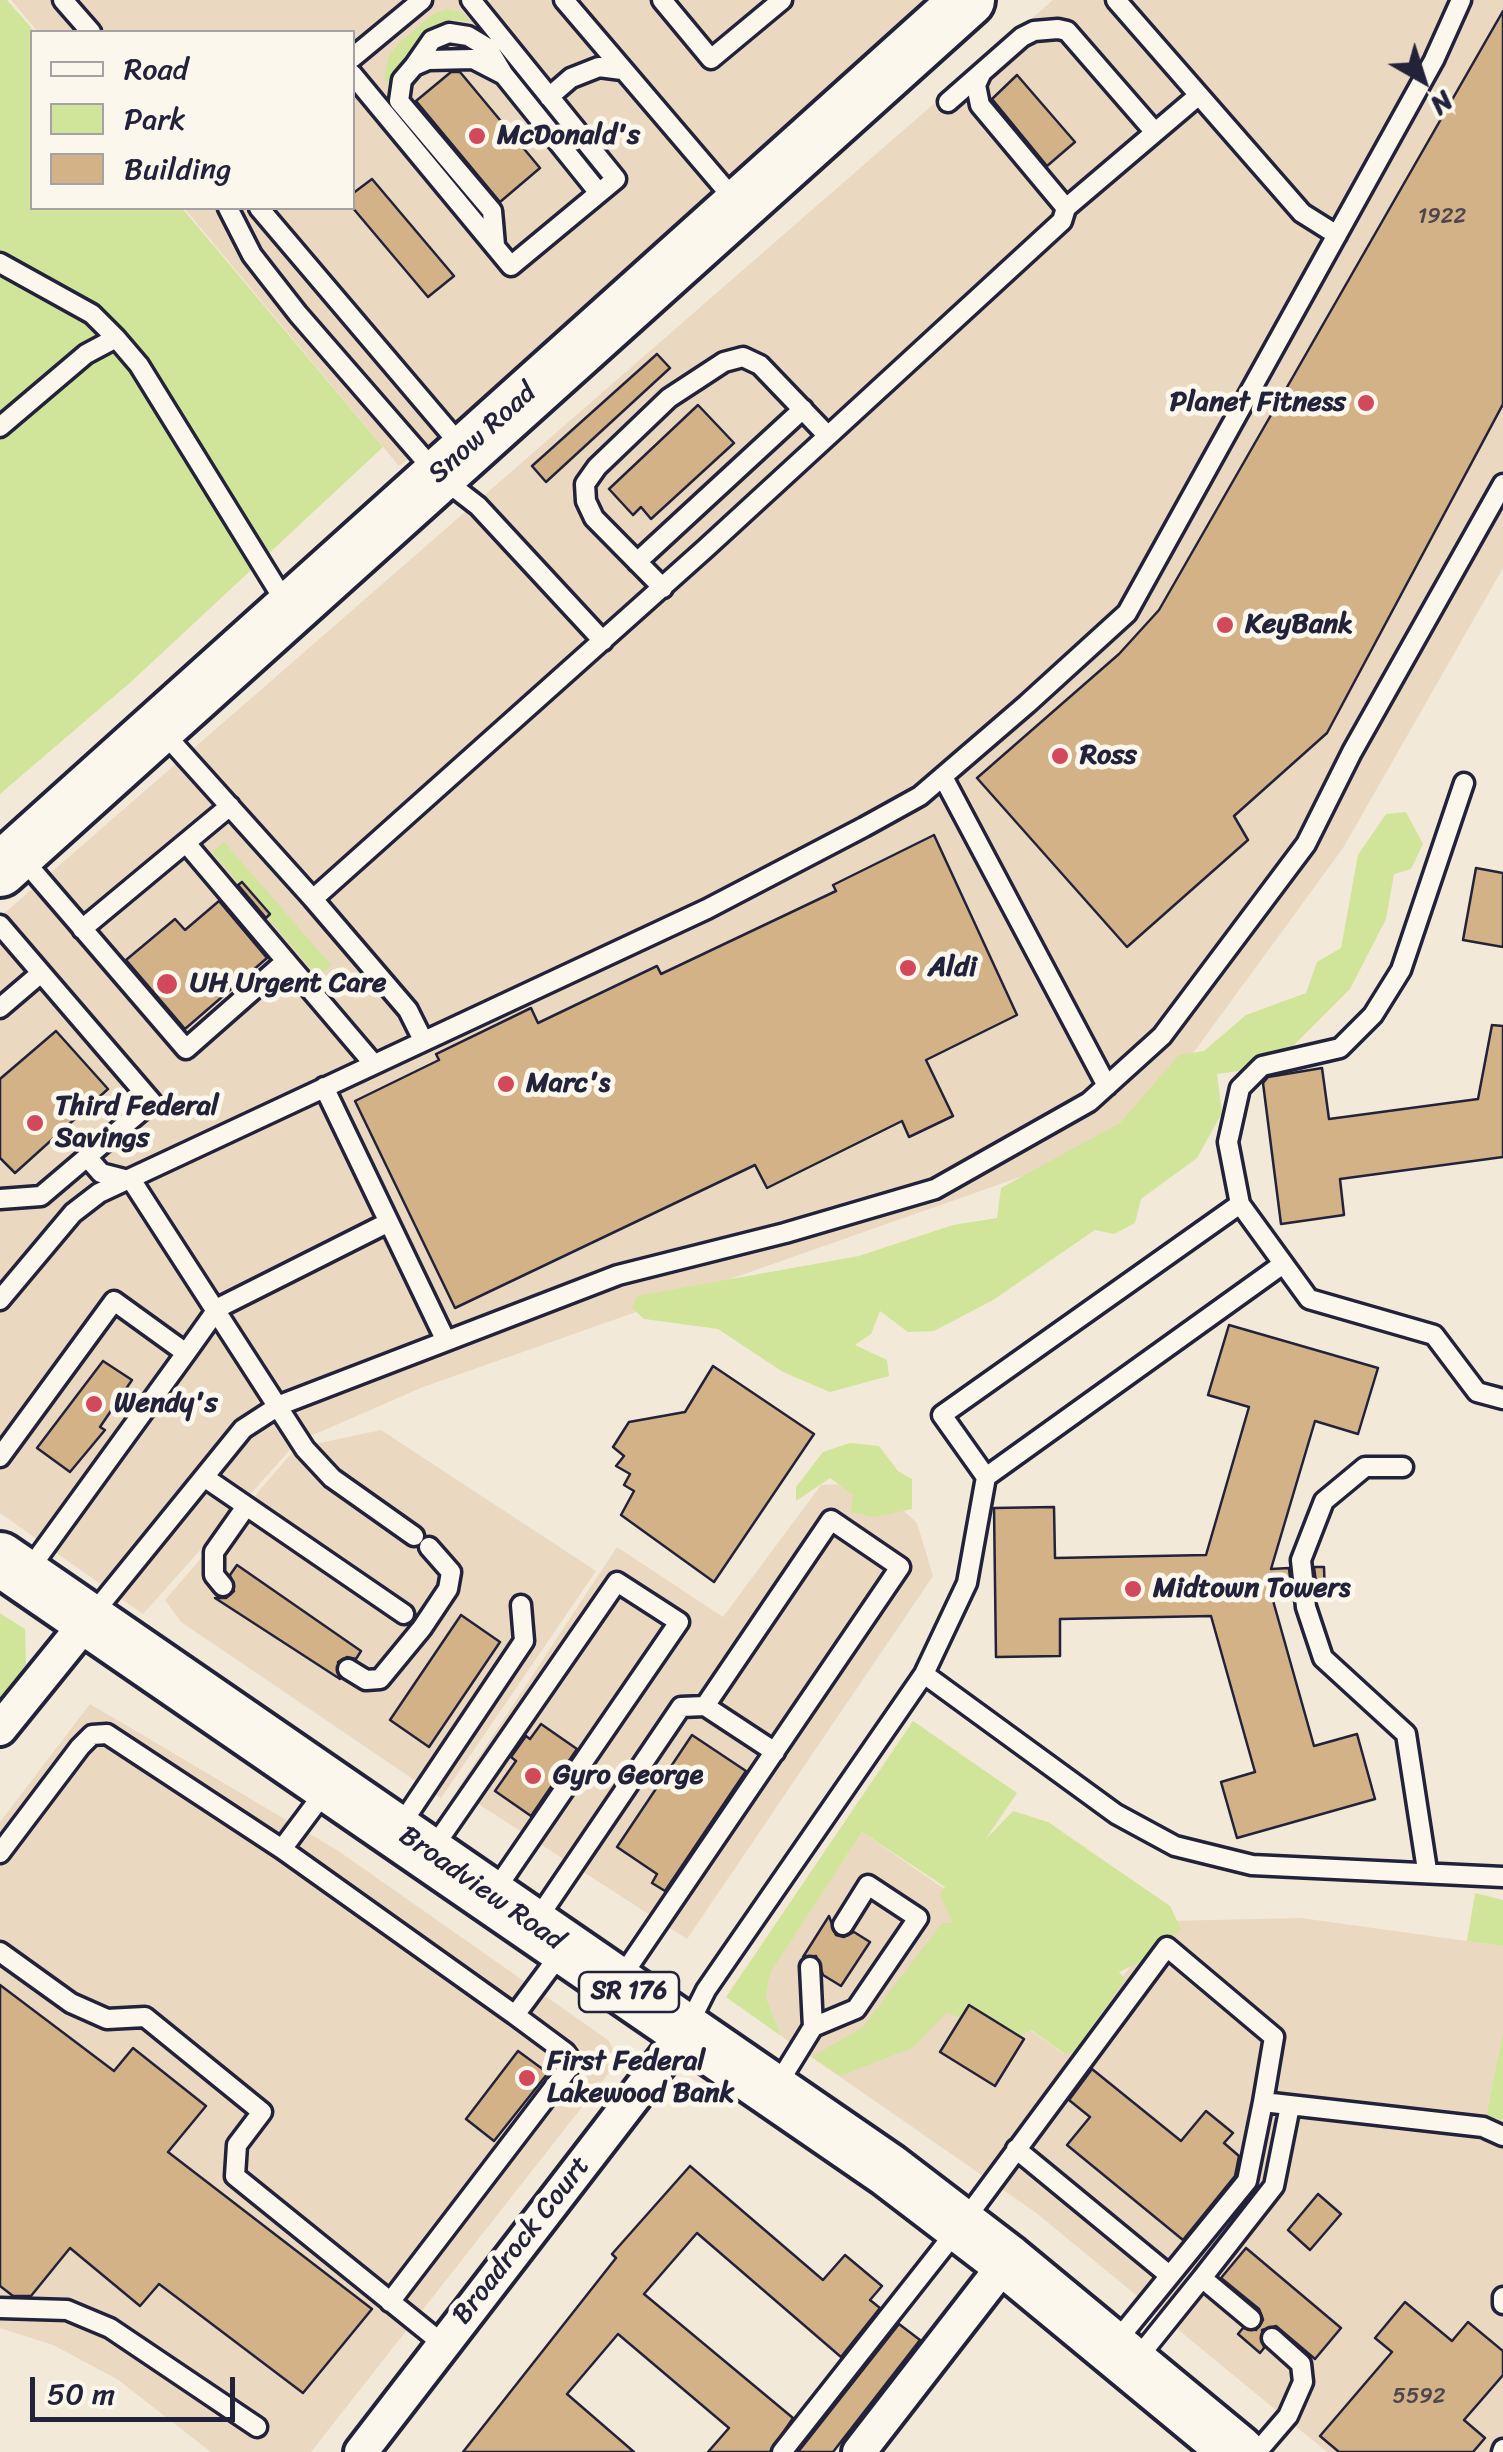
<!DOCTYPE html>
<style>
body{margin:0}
#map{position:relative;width:1503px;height:2452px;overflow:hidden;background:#f3e9d8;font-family:Sriracha,sans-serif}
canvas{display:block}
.legend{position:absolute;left:30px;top:30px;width:325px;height:180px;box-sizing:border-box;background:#fbf7ec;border:2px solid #a4a2a5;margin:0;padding:12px 18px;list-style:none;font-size:30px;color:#22223b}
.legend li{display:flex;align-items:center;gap:20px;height:50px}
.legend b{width:50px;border:2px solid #a4a2a5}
.north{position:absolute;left:1373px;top:30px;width:100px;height:100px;-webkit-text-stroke:8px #fbf7ec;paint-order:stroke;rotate:141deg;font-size:28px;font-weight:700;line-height:40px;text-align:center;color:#22223b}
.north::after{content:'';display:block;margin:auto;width:35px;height:45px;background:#22223b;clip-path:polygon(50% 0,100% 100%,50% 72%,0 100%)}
.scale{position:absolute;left:30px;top:2377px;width:205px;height:45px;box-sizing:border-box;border:5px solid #22223b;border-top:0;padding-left:12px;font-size:30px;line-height:35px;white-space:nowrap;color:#22223b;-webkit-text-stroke:8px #fbf7ec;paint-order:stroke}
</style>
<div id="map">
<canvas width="1503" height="2452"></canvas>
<ul class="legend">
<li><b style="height:12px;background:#fbf7ec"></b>Road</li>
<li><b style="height:28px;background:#d0e59a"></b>Park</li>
<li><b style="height:28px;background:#d4b287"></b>Building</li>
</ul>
<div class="north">N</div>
<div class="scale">50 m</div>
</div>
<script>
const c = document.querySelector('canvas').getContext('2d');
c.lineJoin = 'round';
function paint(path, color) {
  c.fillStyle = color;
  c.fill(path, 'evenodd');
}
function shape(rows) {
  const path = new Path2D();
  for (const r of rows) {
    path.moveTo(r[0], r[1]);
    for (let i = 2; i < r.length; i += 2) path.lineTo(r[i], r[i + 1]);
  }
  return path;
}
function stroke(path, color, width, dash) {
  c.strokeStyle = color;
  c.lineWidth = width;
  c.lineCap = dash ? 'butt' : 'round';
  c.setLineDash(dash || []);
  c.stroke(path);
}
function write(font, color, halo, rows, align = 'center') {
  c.font = font + ' Sriracha,sans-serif';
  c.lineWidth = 10;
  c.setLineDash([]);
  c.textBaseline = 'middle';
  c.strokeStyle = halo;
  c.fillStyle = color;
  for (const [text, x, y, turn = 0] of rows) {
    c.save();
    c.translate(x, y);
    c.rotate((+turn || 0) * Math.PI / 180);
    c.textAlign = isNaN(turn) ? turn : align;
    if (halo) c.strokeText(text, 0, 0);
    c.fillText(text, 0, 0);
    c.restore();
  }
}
const built = shape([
 [11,0,928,0,433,441,399,466,184,208,352,208,352,32,38,32],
 [1053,0,1503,0,1503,568,1343,848,1131,1138,423,1387,297,1442,143,1614,0,1513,0,917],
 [381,1430,596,1571,441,1798,181,1622,165,1600,296,1448],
 [874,1483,917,1523,933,1576,687,1939,457,1790,617,1547,723,1617,821,1485],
 [90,1704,337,1850,608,2040,619,2060,311,2452,211,2452,117,2379,53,2345,0,2328,0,1822],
 [862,1832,966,1904,932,1961,1064,2054,1165,1921,1301,1918,1503,1946,1503,2032,1486,2116,1503,2120,1503,2452,1327,2452,1035,2212,781,2036,766,1997,770,1972]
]);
const green = shape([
 [0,0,7,0,35,32,32,208,182,208,383,447,132,681,0,794],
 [446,9,463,13,471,22,454,19,432,26,389,82,384,80,389,55,399,43,432,15],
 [1406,812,1423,844,1411,869,1394,874,1386,919,1350,989,1289,1050,1246,1070,1217,1074,1222,1113,1197,1158,1141,1199,1135,1223,1114,1234,1095,1230,993,1300,934,1331,908,1332,880,1311,871,1334,855,1345,887,1360,889,1376,830,1392,783,1372,718,1329,644,1319,632,1308,637,1296,859,1256,953,1225,997,1218,1001,1188,1120,1123,1179,1055,1204,1051,1246,1015,1306,993,1317,962,1341,948,1358,855,1386,814],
 [224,842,331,965,318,977,212,852],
 [850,1443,879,1446,898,1471,912,1479,912,1509,875,1517,851,1512,853,1495,830,1478,796,1501,796,1487,823,1452],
 [0,1613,25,1629,26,1664,0,1704],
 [913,1721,1017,1793,985,1840,1013,1811,1048,1822,1170,1906,1181,1929,1149,1958,1119,1972,1125,1979,1076,2050,1065,2054,1031,2030,1009,2042,947,2012,912,2048,840,2076,812,2057,863,2027,942,1923,953,1923,940,1894,945,1887,862,1832,770,1973,766,1997,781,2036,726,1997],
 [1475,1893,1503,1900,1503,1946,1467,1941],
 [1503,2032,1503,2120,1486,2116]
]);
const building = shape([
 [1503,11,1503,404,1327,733,1234,816,1248,840,1127,947,977,778,1119,654,1159,610,1503,11],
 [451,72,460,72,540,168,500,202,416,101,451,72],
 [1017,75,1075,142,1047,166,992,99,1017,75],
 [372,179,454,276,428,297,352,207,352,194,372,179],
 [657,354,670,368,546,482,532,466,657,354],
 [698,405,734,443,651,519,641,507,633,515,609,489,698,405],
 [934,835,1017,1015,926,1060,953,1116,909,1137,902,1121,767,1188,755,1165,455,1308,355,1101,439,1060,436,1054,531,1008,538,1023,657,966,661,974,836,891,833,885,934,835],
 [1476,868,1503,873,1503,947,1463,940,1476,868],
 [242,882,270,914,266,918,238,885,242,882],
 [219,901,267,958,185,1029,126,960,175,919,185,930,219,901],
 [1492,1025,1503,1026,1503,1157,1340,1179,1344,1215,1281,1224,1263,1083,1268,1077,1322,1068,1329,1119,1478,1099,1492,1025],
 [56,1031,108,1089,15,1173,0,1158,0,1079,56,1031],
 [1229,1325,1378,1368,1358,1434,1315,1421,1271,1569,1289,1568,1292,1597,1272,1597,1314,1746,1357,1734,1375,1799,1237,1838,1221,1782,1255,1772,1211,1616,1060,1619,1060,1656,996,1657,994,1508,1054,1507,1055,1558,1206,1555,1249,1407,1208,1395,1229,1325],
 [103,1361,132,1380,100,1427,105,1430,70,1472,37,1448,103,1361],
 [713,1366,814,1434,714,1582,621,1515,634,1491,624,1485,630,1474,616,1466,624,1456,613,1447,629,1422,685,1412,713,1366],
 [237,1565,361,1651,356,1659,347,1657,338,1662,340,1679,215,1598,226,1598,234,1591,230,1575,237,1565],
 [1314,1567,1324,1567,1325,1598,1318,1598,1314,1567],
 [461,1615,500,1642,429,1747,390,1720,461,1615],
 [541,1724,577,1749,531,1816,495,1791,516,1761,511,1757,526,1736,530,1739,541,1724],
 [692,1735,746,1771,665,1891,652,1883,657,1874,617,1847,692,1735],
 [829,1916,836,1935,844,1937,854,1932,870,1942,841,1986,823,1975,816,1956,803,1957,829,1916],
 [0,1985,114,2071,133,2048,206,2106,168,2152,372,2309,303,2393,159,2284,140,2306,70,2248,31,2296,13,2296,0,2286,0,1985],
 [969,2005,1024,2039,995,2086,940,2052,969,2005],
 [518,2051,548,2073,494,2141,466,2119,518,2051],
 [1092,2069,1181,2141,1206,2111,1233,2133,1224,2143,1239,2156,1235,2176,1183,2240,1067,2145,1090,2117,1069,2100,1092,2069],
 [690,2166,823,2280,845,2255,882,2286,870,2300,880,2308,841,2357,697,2233,644,2294,793,2418,770,2452,708,2452,729,2428,618,2334,567,2394,634,2452,463,2452,616,2258,612,2254,690,2166],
 [1318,2194,1341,2214,1310,2250,1288,2230,1318,2194],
 [1246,2248,1341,2328,1315,2359,1276,2326,1262,2330,1264,2348,1260,2353,1238,2334,1243,2328,1256,2330,1263,2320,1259,2309,1221,2278,1246,2248],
 [1405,2302,1452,2341,1468,2322,1503,2351,1503,2375,1464,2420,1485,2438,1473,2452,1339,2452,1320,2436,1392,2352,1375,2338,1405,2302],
 [899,2324,920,2340,833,2452,798,2452,899,2324]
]);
const service = shape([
 [63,0,91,32],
 [564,0,738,204],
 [662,0,711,59,782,0],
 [1116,0,1302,213,1337,235],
 [352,58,422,0],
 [414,66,432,40,449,33,468,36,488,48,504,75],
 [352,74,511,266,616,179,471,0],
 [981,74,976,85,980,105,1066,208],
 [549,97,571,78,599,67,622,70],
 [948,102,1022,37,1034,31,1058,29,1067,31,1153,130],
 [228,208,252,255,298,314,438,475,478,506,603,641],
 [259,208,462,447],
 [495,245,492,211,399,101,402,80,414,66,428,60,473,59,504,75,599,193],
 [0,263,92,314,116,338],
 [0,427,86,354,116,338,139,365,287,605],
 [637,562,803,409],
 [663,588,594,518,586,501,585,484,597,467,669,398,724,362,743,357,760,365,828,436],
 [162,731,313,899,706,548,1062,221,1066,208,1199,95],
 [943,777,1107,1086],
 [186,843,286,961],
 [21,857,186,1049,286,961,372,1062],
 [313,899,408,1010,422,1038],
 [0,925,152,1102,87,1157,101,1173,132,1181,305,1449,332,1478,414,1536],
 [82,929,230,806],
 [0,1008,41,973],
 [324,1087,446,1341],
 [0,1199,41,1196,87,1157],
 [1240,1204,1228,1142,1240,1088,1262,1066,1340,1048,1373,1015,1401,970,1464,783],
 [0,1300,73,1213,99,1193,707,909,864,827,920,796,1027,704,1127,613,1434,60,1461,0],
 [186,1353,218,1308,389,1222],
 [0,1457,114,1301,186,1353,28,1571],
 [1403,1467,1365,1467,1324,1501,1301,1560,1306,1607,1323,1658,1406,1734,1427,1870],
 [204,1477,404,1614],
 [986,1477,1283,1264],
 [223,1586,214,1575,214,1552,245,1508],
 [92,1615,243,1429,280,1405,618,1275,785,1233,935,1189,1089,1102,1162,1036,1306,844,1352,752,1503,484],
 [348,1669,366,1680,380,1679,422,1628,448,1589,451,1572,429,1547],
 [924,1674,967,1583,986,1477,942,1415,1240,1204,1309,1299,1434,1335,1477,1392,1503,1399],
 [705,1706,775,1752],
 [326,1790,282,1849,515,2015,561,1953],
 [400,1826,524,1641,521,1605],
 [431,1851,617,1582,679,1622,494,1892],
 [0,1853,80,1747,92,1735,107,1734,282,1849],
 [536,1921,681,1707,705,1706,831,1520,900,1567,620,1979],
 [0,1952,71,2003,107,2019,145,2017,262,2112,237,2145,235,2176,443,2344],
 [810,1967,813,2027],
 [688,2026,706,1990,924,1674,1116,1814,1175,1846,1252,1865,1503,1877],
 [776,2087,813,2027,856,2009,918,1918,868,1885,843,1925],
 [1016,2149,1169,2275],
 [1202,2278,1274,2186,1290,2106],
 [1503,2297,1503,2304],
 [390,2302,568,2069,570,2059,565,2052,515,2015],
 [0,2308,67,2310,110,2328,257,2427],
 [1115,2343,1247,2181,1263,2102],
 [1136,2360,1202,2278,1251,2319],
 [782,2452,961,2225,1167,1947,1274,2037,1263,2102,1483,2127,1503,2136],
 [1257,2452,1288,2416,1303,2382,1301,2364,1272,2338],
 [1502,2452,1503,2449]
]);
const minor = shape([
 [0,1729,89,1619],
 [361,2452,685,2031],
 [859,2452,1007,2261]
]);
const primary = shape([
 [0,870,968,0],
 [0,1559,888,2170,1007,2261,1238,2452]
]);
const markers = [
 [477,136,10,"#d1495b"],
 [1366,403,10,"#d1495b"],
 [1225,625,10,"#d1495b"],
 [1060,756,10,"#d1495b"],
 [908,968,10,"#d1495b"],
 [167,984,12,"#d1495b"],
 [506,1084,10,"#d1495b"],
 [35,1123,10,"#d1495b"],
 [94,1404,10,"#d1495b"],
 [1133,1589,10,"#d1495b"],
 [533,1776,10,"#d1495b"],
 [527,2078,10,"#d1495b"]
];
const numberNames = [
 ["1922",1442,217],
 ["5592",1419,2397]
];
const shields = [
 [629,1992,100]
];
const shieldNames = [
 ["SR 176",629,1992]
];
const poiNames = [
 ["McDonald's",497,136],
 ["Planet Fitness",1346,403,"right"],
 ["KeyBank",1245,625],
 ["Ross",1080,756],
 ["Aldi",928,968],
 ["UH Urgent Care",190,984],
 ["Marc's",526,1084],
 ["Third Federal",55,1107],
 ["Savings",55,1139],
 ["Wendy's",114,1404],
 ["Midtown Towers",1153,1589],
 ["Gyro George",553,1776],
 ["First Federal",547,2062],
 ["Lakewood Bank",547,2094]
];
const streetNames = [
 ["Snow Road",483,434,-42],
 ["Broadview Road",481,1889,35],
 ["Broadrock Court",522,2241,-52]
];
paint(built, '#ead8c0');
paint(green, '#d0e59a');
paint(building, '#d4b287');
stroke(building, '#22223b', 2.5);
stroke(service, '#22223b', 25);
stroke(minor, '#22223b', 40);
stroke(primary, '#22223b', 60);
stroke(service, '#fbf7ec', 18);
stroke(minor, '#fbf7ec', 32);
stroke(primary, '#fbf7ec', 52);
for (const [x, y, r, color] of markers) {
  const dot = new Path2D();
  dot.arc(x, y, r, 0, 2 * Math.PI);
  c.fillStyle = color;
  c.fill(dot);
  stroke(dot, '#fbf7ec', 4);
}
write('22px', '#4e464e', null, numberNames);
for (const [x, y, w] of shields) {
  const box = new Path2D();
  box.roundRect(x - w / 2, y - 20, w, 40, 8);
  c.fillStyle = '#fbf7ec';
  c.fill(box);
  stroke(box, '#22223b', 2.5);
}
write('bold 25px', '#22223b', null, shieldNames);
write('bold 28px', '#22223b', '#fbf7ec', poiNames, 'left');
write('28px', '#22223b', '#fbf7ec', streetNames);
</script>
